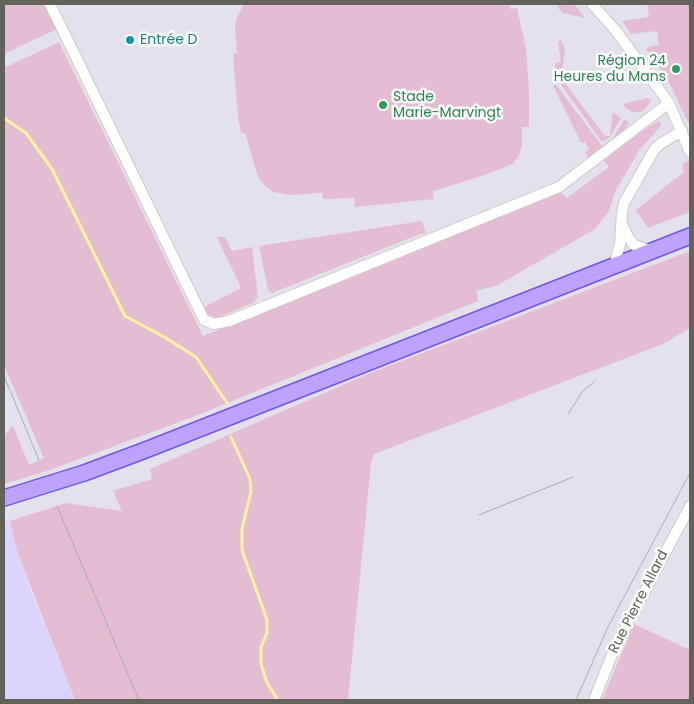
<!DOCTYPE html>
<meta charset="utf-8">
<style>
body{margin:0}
#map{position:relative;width:694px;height:704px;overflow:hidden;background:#e3e1ec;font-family:Poppins,sans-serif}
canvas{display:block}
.frame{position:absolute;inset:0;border:5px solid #626259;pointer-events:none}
</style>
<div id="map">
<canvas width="694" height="704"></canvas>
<div class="frame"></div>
</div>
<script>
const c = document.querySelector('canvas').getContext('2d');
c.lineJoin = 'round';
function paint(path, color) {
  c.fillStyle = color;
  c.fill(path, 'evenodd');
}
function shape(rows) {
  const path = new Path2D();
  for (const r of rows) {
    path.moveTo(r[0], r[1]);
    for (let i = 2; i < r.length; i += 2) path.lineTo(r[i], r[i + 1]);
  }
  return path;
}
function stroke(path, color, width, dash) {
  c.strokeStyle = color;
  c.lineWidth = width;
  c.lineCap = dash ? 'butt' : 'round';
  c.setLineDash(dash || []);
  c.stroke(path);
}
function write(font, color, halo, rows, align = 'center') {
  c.font = font + ' Poppins,sans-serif';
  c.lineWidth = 5;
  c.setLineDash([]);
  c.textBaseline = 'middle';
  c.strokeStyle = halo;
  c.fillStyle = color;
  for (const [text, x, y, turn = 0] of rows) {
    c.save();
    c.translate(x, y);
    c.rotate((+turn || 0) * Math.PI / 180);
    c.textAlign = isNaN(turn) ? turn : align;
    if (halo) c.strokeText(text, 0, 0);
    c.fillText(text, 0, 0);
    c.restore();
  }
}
const commercial = shape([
 [10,521,17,551,28,583,75,700,4,700,4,522]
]);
const green = shape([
 [4,4,45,4,57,29,4,54],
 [244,4,509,4,510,9,517,8,526,49,529,92,529,127,522,127,522,147,518,157,513,164,482,176,433,191,434,199,355,207,354,198,323,199,322,193,291,195,274,192,266,187,258,177,245,133,241,133,238,116,233,54,237,53,235,27,237,17],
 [557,4,572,4,576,6,585,18,563,13,559,9],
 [647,4,690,4,690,126,668,80,646,49,649,47,659,45,657,31,631,34,622,21,649,17],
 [561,40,565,49,561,78,605,136,610,136,613,112,621,118,610,137,602,142,557,79,555,63,561,62,558,42],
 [59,42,203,336,560,192,567,198,609,167,603,159,642,131,657,122,661,122,660,127,640,149,615,192,609,211,595,229,498,285,477,291,478,301,198,415,47,471,4,484,4,436,13,426,29,465,44,458,4,365,4,68],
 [553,85,556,85,602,146,613,138,624,120,629,122,622,135,589,158,585,152,589,150,585,142,581,143],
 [648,98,651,101,645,109,641,112,632,112,626,108,623,104],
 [690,160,690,212,648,228,636,210,684,172,682,164],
 [422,221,426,234,420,234,272,293,268,289,259,246],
 [217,237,225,237,232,251,252,247,258,297,253,303,217,318,209,315,202,308,241,288],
 [690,251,690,328,663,344,374,454,371,463,348,700,75,700,17,551,10,521,66,503,122,511,113,491,152,479,150,469,373,372],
 [634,624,690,650,690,700,602,700]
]);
const stream = shape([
 [4,118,26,133,52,169,125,316,166,338,196,357,227,403],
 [231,437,250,479,251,491,242,529,242,550,267,620,267,633,261,647,261,664,267,683,278,700]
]);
const minor = shape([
 [50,4,204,320,214,324,229,321,559,187,669,103],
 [592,4,616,31,669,103,690,152],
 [623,226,628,237,634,245,653,251],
 [614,266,620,244,622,212,624,203,654,150,660,144,682,131],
 [594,700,615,647,690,506]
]);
const primary = shape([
 [4,498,84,473,143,451,690,236]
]);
const tram = shape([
 [4,376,39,460],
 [568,414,582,392,595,381],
 [57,506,139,700],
 [479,515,573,477],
 [576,700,608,627,690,473]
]);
const markers = [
 [130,40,5,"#0f9aa8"],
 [676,69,5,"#2e9e5b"],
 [383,105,5,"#2e9e5b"]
];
const cultureNames = [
 ["Entrée D",140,40]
];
const leisureNames = [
 ["Région 24",666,61],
 ["Heures du Mans",666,77],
 ["Stade",393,97,"left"],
 ["Marie-Marvingt",393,113,"left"]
];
const streetNames = [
 ["Rue Pierre Allard",639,602,-63]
];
paint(commercial, '#ddd4fd');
paint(green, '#e4bdd2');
stroke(stream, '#fef39e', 3);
stroke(minor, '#ccccc4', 12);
stroke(primary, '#7056f0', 18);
stroke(minor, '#fff', 10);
stroke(primary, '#bea3fe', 15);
stroke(tram, '#aeaeac', 1);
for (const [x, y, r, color] of markers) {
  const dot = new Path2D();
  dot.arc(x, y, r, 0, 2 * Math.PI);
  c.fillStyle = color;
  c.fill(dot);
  stroke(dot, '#fff', 2);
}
write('14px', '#0d838f', '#fff', cultureNames, 'left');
write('14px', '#27864d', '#fff', leisureNames, 'right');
write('14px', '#626259', '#fff', streetNames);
</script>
